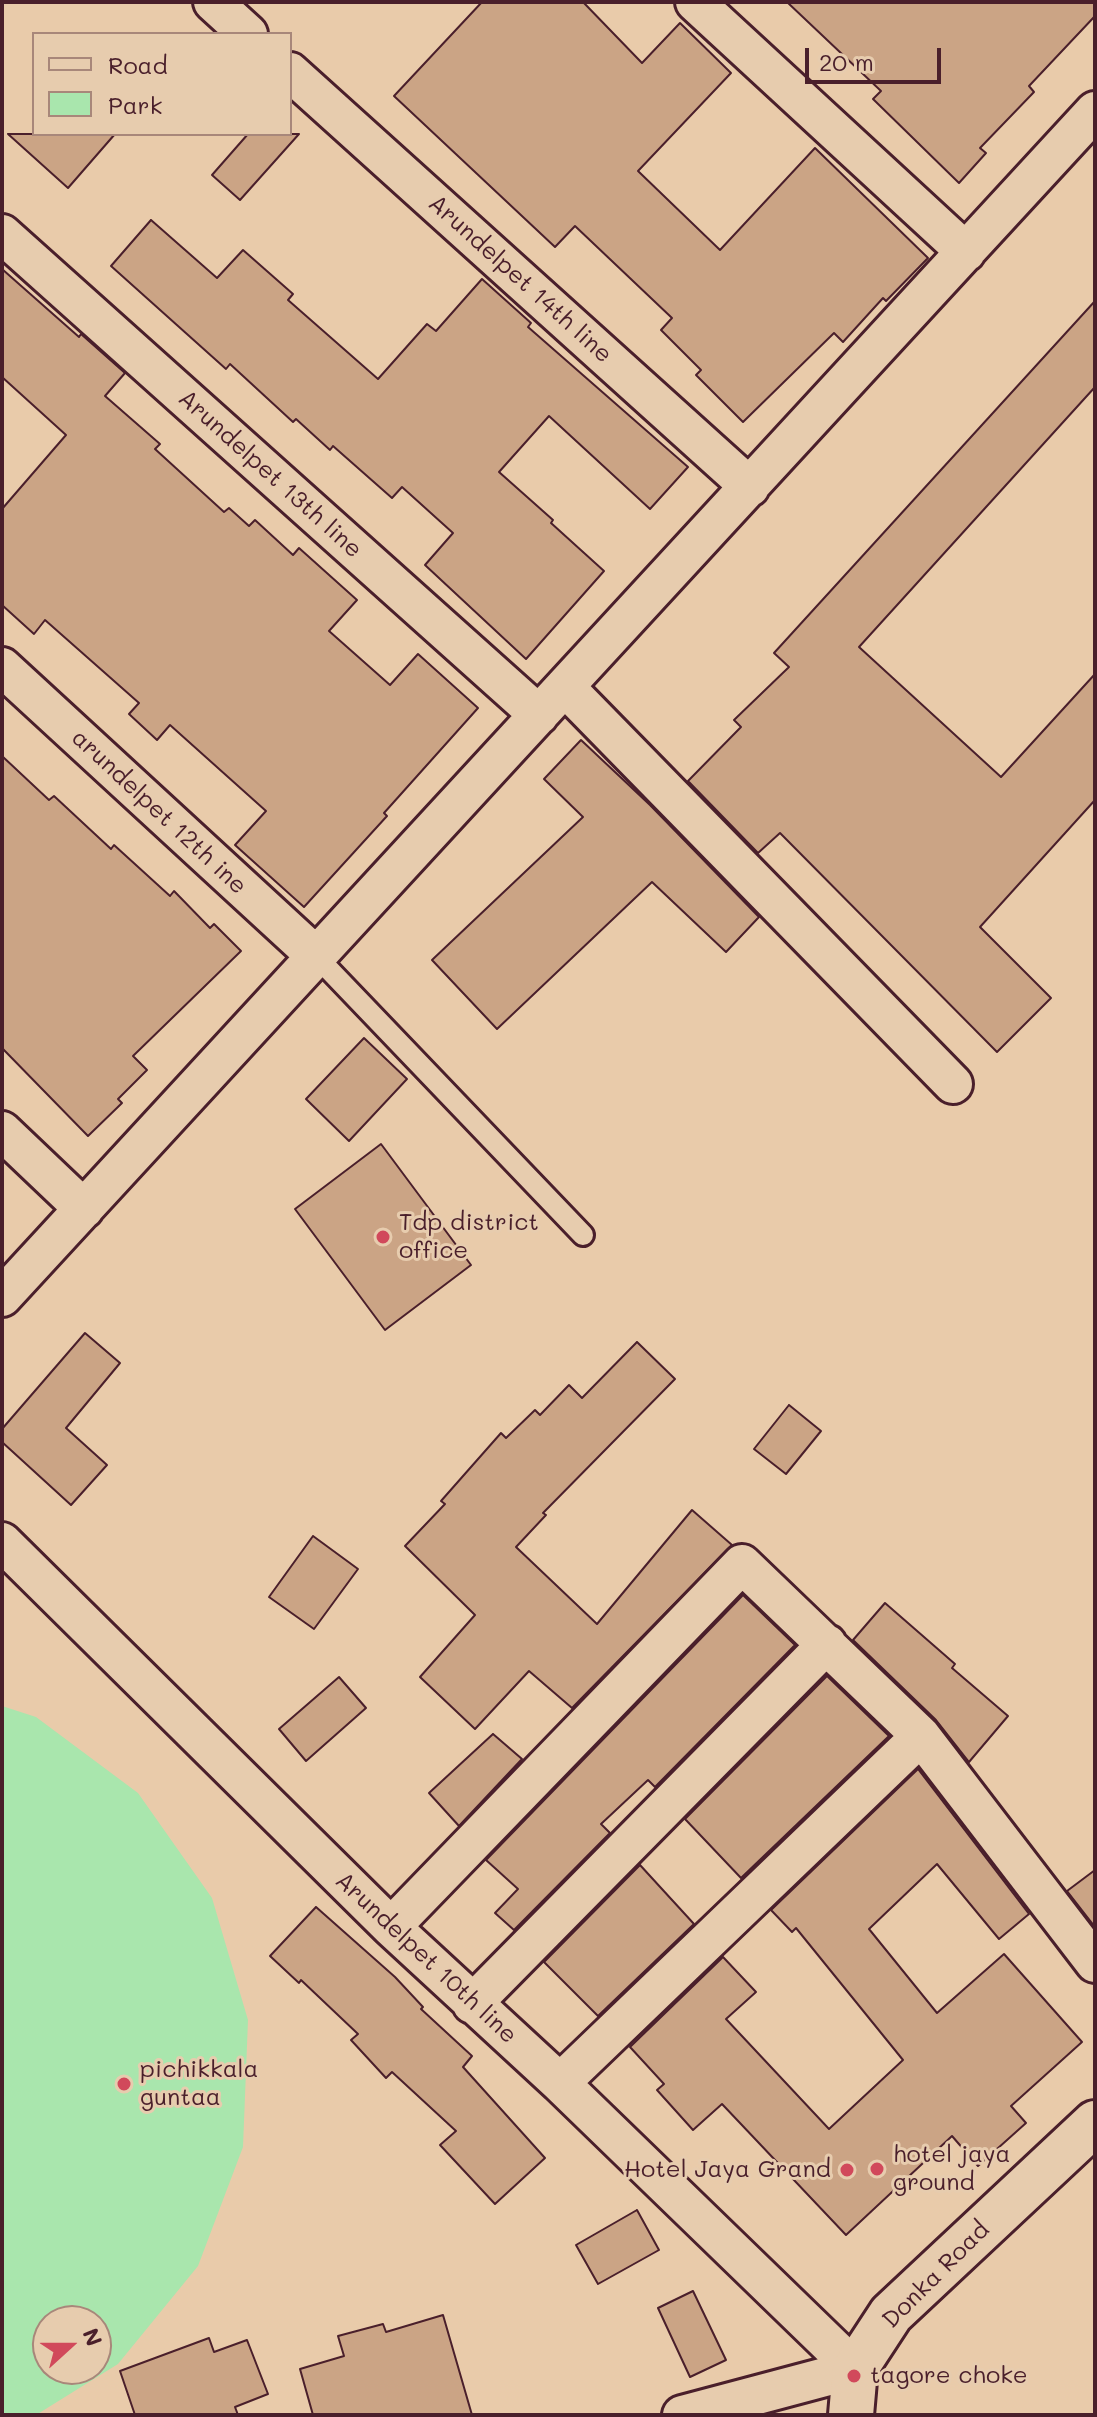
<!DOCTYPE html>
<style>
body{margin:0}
#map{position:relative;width:1097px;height:2417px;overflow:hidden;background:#e9cbaa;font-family:Mali,sans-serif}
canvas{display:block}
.frame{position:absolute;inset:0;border:4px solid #4a1f2b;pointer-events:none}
.legend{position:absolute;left:32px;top:32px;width:260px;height:104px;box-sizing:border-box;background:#e7ccae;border:2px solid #a8877a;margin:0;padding:10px 14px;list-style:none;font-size:24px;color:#4a1f2b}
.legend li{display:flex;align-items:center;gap:16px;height:40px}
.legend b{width:40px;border:2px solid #a8877a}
.north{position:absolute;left:32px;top:2305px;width:80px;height:80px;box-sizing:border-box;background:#e7ccae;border:2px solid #a8877a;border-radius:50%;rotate:69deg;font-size:22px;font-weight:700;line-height:32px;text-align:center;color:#4a1f2b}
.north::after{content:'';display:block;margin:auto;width:28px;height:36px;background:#d1495b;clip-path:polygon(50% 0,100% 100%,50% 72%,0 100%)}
.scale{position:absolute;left:805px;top:48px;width:136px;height:36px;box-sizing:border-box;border:4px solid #4a1f2b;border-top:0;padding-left:10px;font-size:24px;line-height:28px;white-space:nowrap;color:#4a1f2b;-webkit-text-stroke:6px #e7ccae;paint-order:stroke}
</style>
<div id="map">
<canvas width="1097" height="2417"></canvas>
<div class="frame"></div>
<ul class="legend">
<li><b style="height:10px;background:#e7ccae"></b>Road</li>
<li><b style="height:22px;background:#a9e6ad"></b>Park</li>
</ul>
<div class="north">N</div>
<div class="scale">20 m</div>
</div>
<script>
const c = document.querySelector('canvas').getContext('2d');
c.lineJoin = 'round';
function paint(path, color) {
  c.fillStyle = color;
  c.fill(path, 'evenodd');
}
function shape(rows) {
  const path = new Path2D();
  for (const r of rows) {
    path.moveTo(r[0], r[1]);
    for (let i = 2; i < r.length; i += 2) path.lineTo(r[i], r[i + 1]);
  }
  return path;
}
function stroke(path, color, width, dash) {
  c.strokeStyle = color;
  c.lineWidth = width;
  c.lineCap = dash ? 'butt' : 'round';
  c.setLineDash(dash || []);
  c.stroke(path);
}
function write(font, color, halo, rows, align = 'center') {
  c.font = font + ' Mali,sans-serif';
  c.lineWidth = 6;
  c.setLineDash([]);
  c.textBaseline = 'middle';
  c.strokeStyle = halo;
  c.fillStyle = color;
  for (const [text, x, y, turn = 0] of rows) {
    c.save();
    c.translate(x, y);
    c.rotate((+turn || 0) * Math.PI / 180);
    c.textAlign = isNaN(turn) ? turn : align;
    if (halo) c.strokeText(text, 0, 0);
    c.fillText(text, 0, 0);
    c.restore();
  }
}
const green = shape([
 [2,1706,36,1717,138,1793,212,1898,248,2020,243,2147,198,2266,118,2364,36,2415,2,2415],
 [48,2321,96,2321,96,2369,48,2369]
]);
const building = shape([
 [482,2,583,2,642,63,680,23,731,73,638,171,720,250,815,148,928,258,886,301,883,298,843,342,834,333,743,422,696,375,701,370,661,330,672,318,575,226,555,247,394,96,482,2],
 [787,2,1095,2,1095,16,1029,86,1034,92,980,148,986,153,959,183,873,99,881,91,787,2],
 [8,134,115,134,68,188,8,134],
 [248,134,299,134,240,200,212,175,248,134],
 [151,220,217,278,243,250,293,294,288,300,378,379,427,324,436,331,482,279,531,323,528,327,688,467,650,509,549,416,499,472,553,520,551,523,604,571,526,659,425,565,453,533,402,487,392,498,333,446,330,450,296,419,293,422,230,364,226,369,111,266,151,220],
 [2,269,79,337,81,334,125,373,105,396,160,444,155,449,224,512,229,508,249,526,255,520,293,555,299,548,357,600,329,631,390,685,418,654,478,708,384,813,387,816,304,907,235,845,266,811,170,725,157,740,129,714,139,703,45,620,34,634,2,605,2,509,66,435,2,377,2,269],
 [1095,301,1095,387,859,647,1001,777,1095,674,1095,800,980,927,1051,998,997,1052,780,833,758,853,688,781,741,727,734,720,789,667,774,653,1095,301],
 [581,740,650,805,759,917,726,952,652,882,497,1029,432,960,583,817,544,779,581,740],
 [2,756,49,800,54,796,111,849,114,845,170,896,174,891,210,928,214,924,241,951,133,1056,147,1070,118,1099,122,1103,88,1136,2,1048,2,756],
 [364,1038,407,1079,349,1141,306,1099,364,1038],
 [381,1144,471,1265,385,1330,295,1209,381,1144],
 [85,1333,120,1363,66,1428,107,1465,71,1505,2,1442,2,1429,85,1333],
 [637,1342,675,1379,543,1513,546,1515,516,1547,597,1624,692,1510,732,1545,572,1708,529,1671,475,1729,420,1677,475,1615,405,1546,445,1504,441,1501,501,1433,506,1438,535,1410,540,1415,569,1385,582,1398,637,1342],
 [789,1405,821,1431,786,1474,754,1449,789,1405],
 [313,1536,358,1569,314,1629,269,1597,313,1536],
 [743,1595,795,1645,655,1787,648,1780,601,1824,610,1833,514,1930,495,1913,518,1889,486,1860,743,1595],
 [885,1603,955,1664,952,1668,1008,1716,969,1762,936,1720,853,1640,885,1603],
 [827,1676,889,1736,741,1878,685,1819,827,1676],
 [339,1677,366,1708,306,1761,279,1729,339,1677],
 [493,1734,522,1759,459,1826,429,1793,493,1734],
 [918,1769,1029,1914,999,1939,937,1864,869,1929,937,2013,1004,1954,1082,2042,1011,2106,1026,2123,978,2166,952,2136,846,2235,722,2104,693,2130,657,2090,664,2084,630,2047,723,1957,756,1992,726,2019,829,2129,903,2060,796,1928,792,1932,771,1910,918,1769],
 [640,1865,694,1924,598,2016,544,1962,640,1865],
 [1095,1870,1095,1927,1067,1891,1095,1870],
 [316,1907,395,1977,423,2007,421,2009,472,2056,463,2067,545,2158,495,2204,440,2145,456,2131,392,2072,386,2078,351,2040,358,2034,301,1980,299,1983,270,1956,316,1907],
 [637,2210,659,2250,598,2284,576,2245,637,2210],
 [693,2291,726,2360,690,2377,658,2308,693,2291],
 [443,2315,472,2415,313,2415,300,2369,344,2356,338,2336,383,2324,386,2332,443,2315],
 [209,2338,214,2352,247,2340,268,2394,235,2407,238,2415,135,2415,120,2371,209,2338]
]);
const service = shape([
 [316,956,583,1235]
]);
const minor = shape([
 [213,2,248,34],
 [695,2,966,252],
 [290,72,750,487],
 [2,234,539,715],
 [2,667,316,956],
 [565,687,953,1084],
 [2,1131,84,1209],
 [2,1297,1095,111],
 [2,1542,391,1927,560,2083,855,2369],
 [391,1927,742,1564,921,1736,1095,1963],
 [472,2004,827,1644],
 [560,2083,921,1736],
 [682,2415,855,2369]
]);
const tertiary = shape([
 [851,2415,855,2369,891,2314,1095,2123]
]);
const markers = [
 [383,1237,8,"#d1495b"],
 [124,2084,8,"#d1495b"],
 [877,2169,8,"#d1495b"],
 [847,2170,8,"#d1495b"],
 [854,2376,8,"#d1495b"]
];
const streetNames = [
 ["Arundelpet 14th line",520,279,42],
 ["Arundelpet 13th line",270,474,42],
 ["arundelpet 12th ine",159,812,43],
 ["Arundelpet 10th line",426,1958,43],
 ["Donka Road",936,2275,-45]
];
const poiNames = [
 ["Tdp district",399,1223],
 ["office",399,1251],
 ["pichikkala",140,2070],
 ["guntaa",140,2098],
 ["hotel jaya",893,2155],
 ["ground",893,2183],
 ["Hotel Jaya Grand",831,2170,"right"],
 ["tagore choke",870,2376]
];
paint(green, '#a9e6ad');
paint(building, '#cba485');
stroke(building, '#4a1f2b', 2);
stroke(service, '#4a1f2b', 26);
stroke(minor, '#4a1f2b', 44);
stroke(tertiary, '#4a1f2b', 50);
stroke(service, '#e7ccae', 20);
stroke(minor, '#e7ccae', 38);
stroke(tertiary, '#e7ccae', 44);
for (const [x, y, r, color] of markers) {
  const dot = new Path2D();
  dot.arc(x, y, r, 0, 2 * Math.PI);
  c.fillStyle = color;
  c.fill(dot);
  stroke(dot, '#e7ccae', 3);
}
write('24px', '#4a1f2b', '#e7ccae', streetNames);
write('24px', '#4a1f2b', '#e7ccae', poiNames, 'left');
</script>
